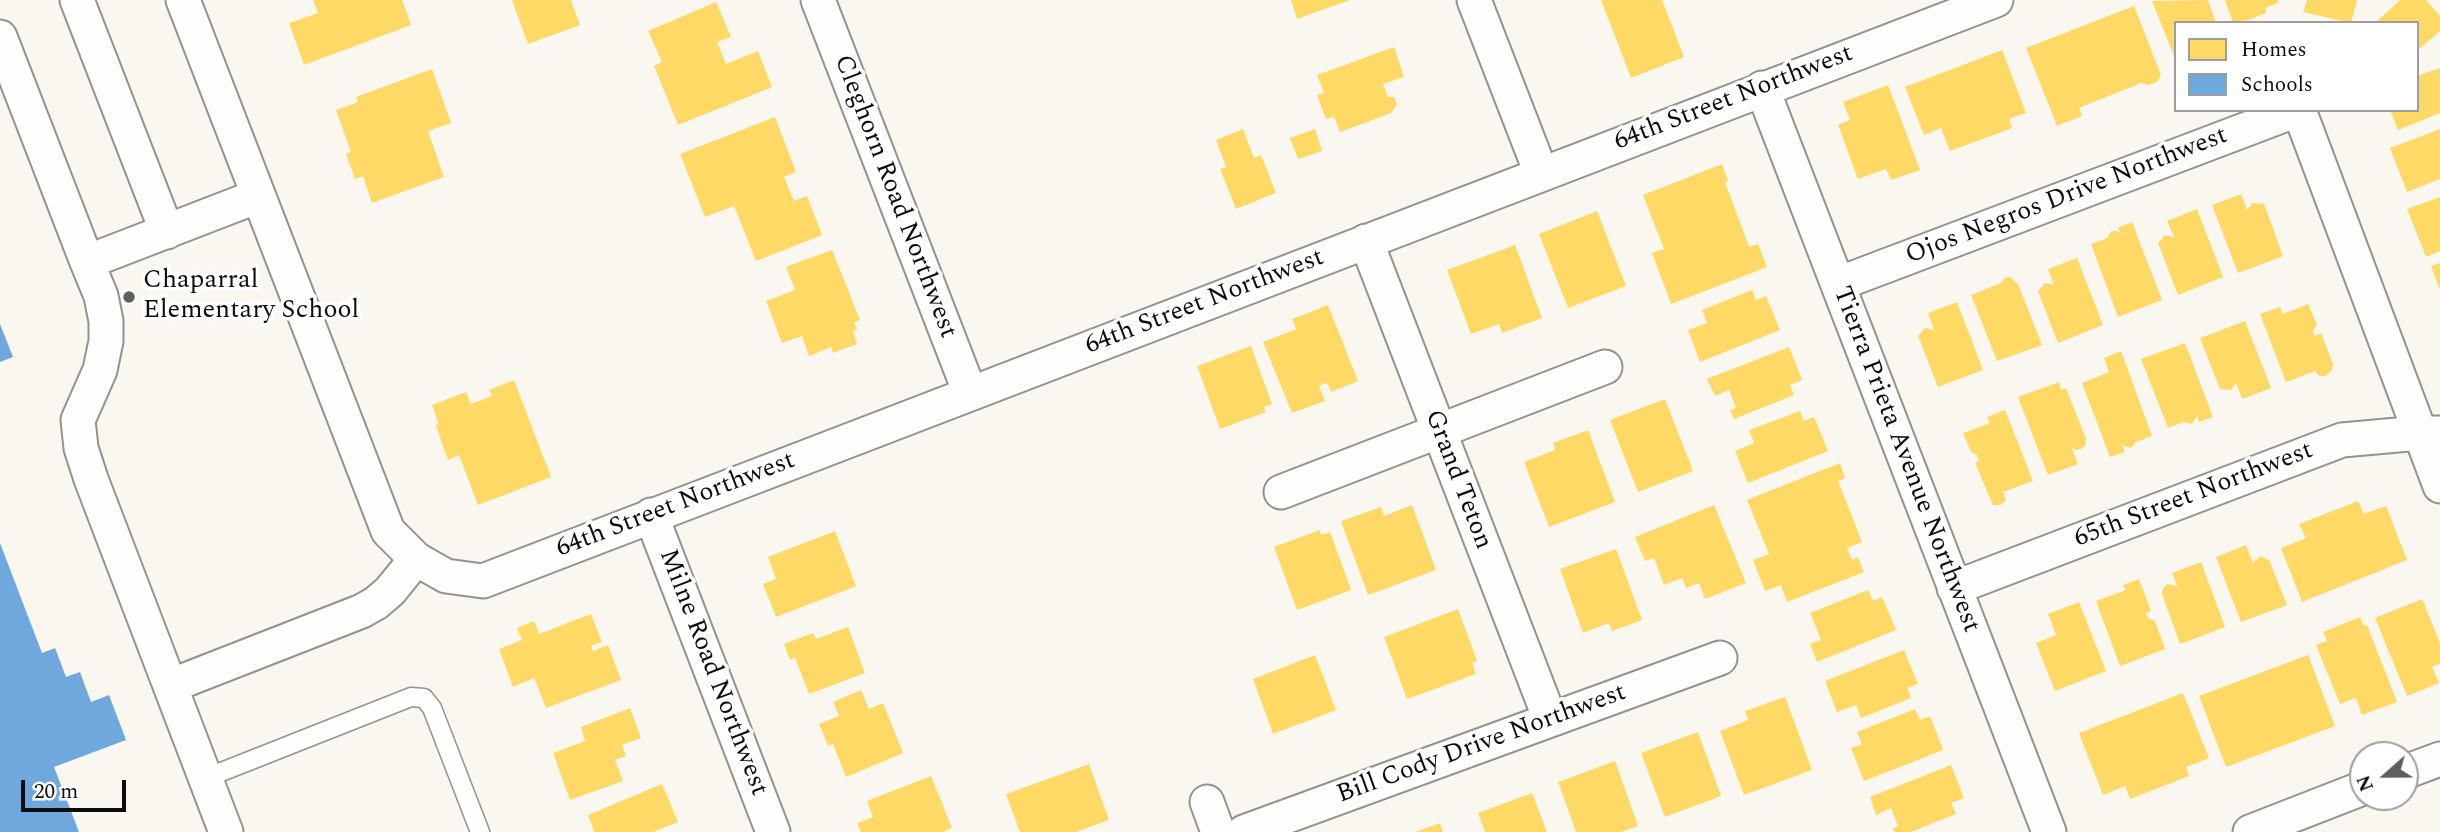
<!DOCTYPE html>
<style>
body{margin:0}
#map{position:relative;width:2440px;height:832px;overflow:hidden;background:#faf7f0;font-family:Spectral,serif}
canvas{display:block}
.legend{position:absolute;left:2174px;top:21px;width:245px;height:91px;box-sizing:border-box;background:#fff;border:2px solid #9e9e9e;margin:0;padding:9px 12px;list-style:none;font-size:21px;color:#0c0c0c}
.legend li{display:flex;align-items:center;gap:14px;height:35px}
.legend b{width:35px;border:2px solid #9e9e9e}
.north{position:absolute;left:2349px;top:741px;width:70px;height:70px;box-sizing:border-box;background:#fff;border:2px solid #9e9e9e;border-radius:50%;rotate:249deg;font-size:19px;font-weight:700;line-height:28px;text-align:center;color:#0c0c0c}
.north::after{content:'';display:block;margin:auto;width:24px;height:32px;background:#5f5e5c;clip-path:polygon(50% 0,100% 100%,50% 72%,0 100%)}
.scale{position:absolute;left:21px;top:780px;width:105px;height:32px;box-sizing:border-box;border:4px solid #0c0c0c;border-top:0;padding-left:9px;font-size:21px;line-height:24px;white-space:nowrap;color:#0c0c0c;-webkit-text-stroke:5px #fff;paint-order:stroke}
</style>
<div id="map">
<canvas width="2440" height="832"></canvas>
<ul class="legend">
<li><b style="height:19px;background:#ffd966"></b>Homes</li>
<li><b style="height:19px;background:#6fa8dc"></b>Schools</li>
</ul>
<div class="north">N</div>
<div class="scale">20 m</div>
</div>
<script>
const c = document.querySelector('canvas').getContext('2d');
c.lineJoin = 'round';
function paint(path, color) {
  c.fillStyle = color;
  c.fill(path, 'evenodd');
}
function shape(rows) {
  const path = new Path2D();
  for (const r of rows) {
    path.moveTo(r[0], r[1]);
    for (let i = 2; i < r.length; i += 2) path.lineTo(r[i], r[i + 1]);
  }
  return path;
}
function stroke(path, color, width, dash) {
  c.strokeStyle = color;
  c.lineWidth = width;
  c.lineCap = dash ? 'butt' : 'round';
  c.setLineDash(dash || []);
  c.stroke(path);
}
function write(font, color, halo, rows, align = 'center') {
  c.font = font + ' Spectral,serif';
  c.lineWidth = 7;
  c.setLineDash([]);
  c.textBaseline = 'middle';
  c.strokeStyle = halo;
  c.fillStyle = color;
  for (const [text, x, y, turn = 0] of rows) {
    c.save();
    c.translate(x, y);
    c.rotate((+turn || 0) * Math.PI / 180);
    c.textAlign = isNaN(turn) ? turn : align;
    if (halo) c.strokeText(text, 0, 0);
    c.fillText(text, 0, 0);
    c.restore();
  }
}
const homes = shape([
 [313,0,402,0,411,25,304,65,289,23,318,13],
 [512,0,571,0,580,25,528,44],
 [1291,0,1350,0,1297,19],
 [1601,0,1662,0,1684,57,1631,78],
 [2208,0,2216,23,2176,23,2176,61,2152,1],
 [2225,0,2278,0,2279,2,2265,8,2266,13,2240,23,2233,23],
 [2307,0,2357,0,2351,23,2303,12],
 [2400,0,2426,0,2440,16,2440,31,2417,51,2417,23,2375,23],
 [716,2,731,37,717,42,726,64,758,51,772,87,678,125,654,66,662,62,648,31],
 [2134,6,2161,75,2157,82,2149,85,2141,83,2079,108,2082,116,2057,126,2026,48],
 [1394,47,1404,77,1383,84,1388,97,1394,97,1397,104,1391,113,1340,132,1334,117,1326,119,1317,95,1324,93,1317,75],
 [2002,50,2026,113,2009,119,2012,128,1950,151,1941,128,1924,135,1905,87],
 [2440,68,2440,113,2398,130,2390,110,2417,110,2417,76],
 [432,69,451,123,428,131,444,177,372,203,363,176,355,179,346,154,351,152,336,110,358,102,356,97],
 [1888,85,1920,170,1891,180,1886,169,1858,179,1838,125,1850,120,1843,102],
 [775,117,796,172,784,177,794,201,807,196,822,235,756,261,734,206,705,217,680,154],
 [1243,129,1254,158,1261,155,1276,193,1236,209,1220,169,1226,167,1216,140],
 [1315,129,1322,151,1298,159,1290,138],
 [2440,129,2440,179,2407,192,2390,148],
 [1722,164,1728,181,1725,182,1749,247,1758,244,1767,267,1671,304,1652,253,1664,249,1643,195],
 [2241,194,2247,210,2253,203,2264,204,2283,256,2238,273,2212,205],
 [2440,197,2440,251,2426,257,2407,209],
 [2197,209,2223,277,2178,295,2158,243,2165,235,2174,237,2167,221],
 [1597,211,1626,286,1568,308,1539,234],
 [2132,222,2162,300,2118,317,2091,244,2107,238,2111,231,2117,231,2121,234,2118,228],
 [1515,245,1542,318,1502,333,1499,324,1471,334,1447,270],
 [832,250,860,320,854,322,857,330,853,331,857,344,833,353,831,347,809,356,802,336,782,343,766,301,795,290,786,267],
 [2077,258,2103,325,2058,343,2038,291,2045,283,2054,285,2048,269],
 [2440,263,2440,290,2431,266],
 [2010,277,2018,284,2042,345,1997,361,1971,295,2001,283,2005,278],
 [1752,290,1756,300,1766,296,1780,330,1700,362,1688,330,1707,323,1702,310],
 [1957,302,1983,370,1938,387,1918,336,1925,328,1934,330,1928,313],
 [2308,304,2317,324,2313,331,2315,336,2321,333,2333,364,2332,370,2326,376,2319,376,2315,371,2286,382,2260,314,2280,307,2283,314],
 [1328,305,1358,381,1331,392,1327,383,1319,386,1325,401,1292,413,1263,342,1296,329,1292,319],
 [2245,321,2271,388,2242,399,2236,383,2231,390,2220,389,2200,338],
 [2185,343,2213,417,2199,422,2197,416,2192,424,2184,422,2168,428,2141,359],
 [1251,346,1272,404,1264,407,1266,412,1220,429,1197,366],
 [1789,347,1802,380,1790,385,1794,395,1734,419,1730,410,1736,408,1729,390,1715,396,1707,379],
 [2121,351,2152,436,2136,442,2131,448,2122,445,2125,452,2110,457,2082,383,2109,372,2104,358],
 [514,380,551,477,478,505,459,455,448,460,436,426,438,423,432,405,466,392,471,404,492,396,489,390],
 [2059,382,2061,390,2066,388,2086,439,2085,446,2081,449,2075,450,2071,446,2078,464,2048,475,2018,397],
 [1665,399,1693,471,1638,492,1610,420],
 [2005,410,2033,481,2003,492,2006,500,2000,505,1993,505,1975,463,1979,461,1977,455,1971,452,1963,433,1990,423,1987,417],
 [1800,411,1804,421,1814,417,1828,451,1748,483,1735,451,1754,443,1749,430],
 [1588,430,1615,502,1549,527,1524,462,1555,450,1553,443],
 [1840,463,1845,478,1838,481,1862,542,1847,548,1852,560,1858,557,1864,572,1787,602,1781,585,1765,591,1753,560,1769,554,1747,500],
 [2358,501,2364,514,2386,506,2407,560,2302,602,2281,548,2306,538,2299,524],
 [1412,505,1436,570,1368,595,1341,521,1381,507,1384,516],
 [1714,505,1746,583,1705,599,1699,583,1686,588,1682,578,1664,585,1654,558,1645,561,1635,537],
 [1320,530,1321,535,1330,532,1351,590,1297,610,1274,547],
 [835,531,856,586,776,617,763,584,776,579,768,557],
 [2246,545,2253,563,2260,556,2269,560,2287,605,2241,622,2216,557],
 [1616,549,1642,620,1612,631,1609,623,1583,633,1560,569],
 [2201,562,2225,627,2180,644,2162,594,2163,589,2167,584,2177,586,2172,573],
 [2139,579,2151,611,2146,613,2148,618,2155,621,2165,649,2120,666,2096,601,2126,590,2123,585],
 [1868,590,1873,601,1882,597,1896,630,1817,662,1810,644,1821,640,1810,613],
 [2422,599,2440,643,2440,664,2432,667,2439,683,2407,696,2375,618],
 [2079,602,2106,671,2055,691,2036,643,2056,635,2048,614],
 [1458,609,1477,661,1472,663,1476,674,1407,699,1384,637],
 [591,614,602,642,591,646,593,651,608,645,621,680,546,708,534,678,513,687,499,649,522,640,517,628,534,621,539,634],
 [2360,617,2364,626,2367,625,2397,702,2362,715,2356,698,2340,704,2316,645,2327,641,2323,632],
 [848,627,865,673,809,694,795,658,790,660,784,644,813,633,816,639],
 [1904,650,1918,684,1907,688,1911,698,1861,718,1856,705,1837,712,1825,681],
 [1315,655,1336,710,1273,734,1253,679],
 [2308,655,2335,726,2226,767,2199,696],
 [861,690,869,709,883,703,903,753,846,777,833,744,828,746,819,724,839,716,833,702],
 [2183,693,2209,758,2186,767,2189,776,2130,799,2125,786,2103,795,2079,733],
 [1785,697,1812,770,1744,795,1720,731,1748,720,1745,711],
 [630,708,641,738,622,745,626,756,615,760,623,781,570,800,553,753,585,741,581,727],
 [1915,709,1920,720,1930,716,1943,750,1864,781,1851,748,1862,744,1857,732],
 [1698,732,1721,796,1665,817,1641,753],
 [1615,761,1638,826,1621,832,1576,832,1558,782],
 [1089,764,1109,820,1076,832,1020,832,1006,794],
 [1951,765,1964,798,1951,803,1956,814,1911,832,1894,832,1893,828,1898,826,1891,808,1876,815,1870,797],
 [931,776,952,828,943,832,861,832,857,823,873,817,867,801],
 [662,784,678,822,653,832,594,832,588,815],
 [1532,793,1547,832,1485,832,1478,813],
 [1440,823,1443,832,1415,832]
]);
const schools = shape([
 [0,324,13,357,0,362],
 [0,543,42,653,55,648,66,677,80,672,91,702,109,695,126,740,54,767,79,832,0,832]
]);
const lane = shape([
 [206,778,411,697,424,698,432,708,480,832]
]);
const street = shape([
 [77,0,167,232],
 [183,0,388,531,416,559,446,576,483,581,1996,0],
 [818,0,970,393],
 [1474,0,1541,173],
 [0,37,87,262],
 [1762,88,2049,832],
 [2299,110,2440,486],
 [1366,241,1550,719],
 [1838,284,2297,110],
 [1281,492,1605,367],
 [651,515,773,832],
 [1954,588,2342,440,2420,433,2440,433],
 [170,686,362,611,376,603,390,591,416,559],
 [2405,772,2440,759],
 [1207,802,1218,832],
 [226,832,91,479,81,448,78,420,100,370,106,341,106,321,101,296,87,262,258,196],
 [1244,832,1720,658],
 [2250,832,2363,788]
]);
const markers = [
 [129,297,7,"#5f5e5c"]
];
const streetNames = [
 ["64th Street Northwest",1734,99,-21],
 ["Cleghorn Road Northwest",894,197,69],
 ["Ojos Negros Drive Northwest",2067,197,-21],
 ["64th Street Northwest",1205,303,-21],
 ["Tierra Prieta Avenue Northwest",1905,460,69],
 ["Grand Teton",1457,480,69],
 ["65th Street Northwest",2194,496,-21],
 ["64th Street Northwest",676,506,-21],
 ["Milne Road Northwest",712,673,69],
 ["Bill Cody Drive Northwest",1482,745,-20]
];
const poiNames = [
 ["Chaparral",143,282],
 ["Elementary School",143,312]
];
paint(homes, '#ffd966');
paint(schools, '#6fa8dc');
stroke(lane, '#93928f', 21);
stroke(street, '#93928f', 37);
stroke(lane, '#fefefd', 18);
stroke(street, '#fefefd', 33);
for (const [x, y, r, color] of markers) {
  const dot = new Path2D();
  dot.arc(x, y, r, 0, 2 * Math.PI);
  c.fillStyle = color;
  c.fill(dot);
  stroke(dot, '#fff', 2.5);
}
write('26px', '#0c0c0c', '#fff', streetNames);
write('26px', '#0c0c0c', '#fff', poiNames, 'left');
</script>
